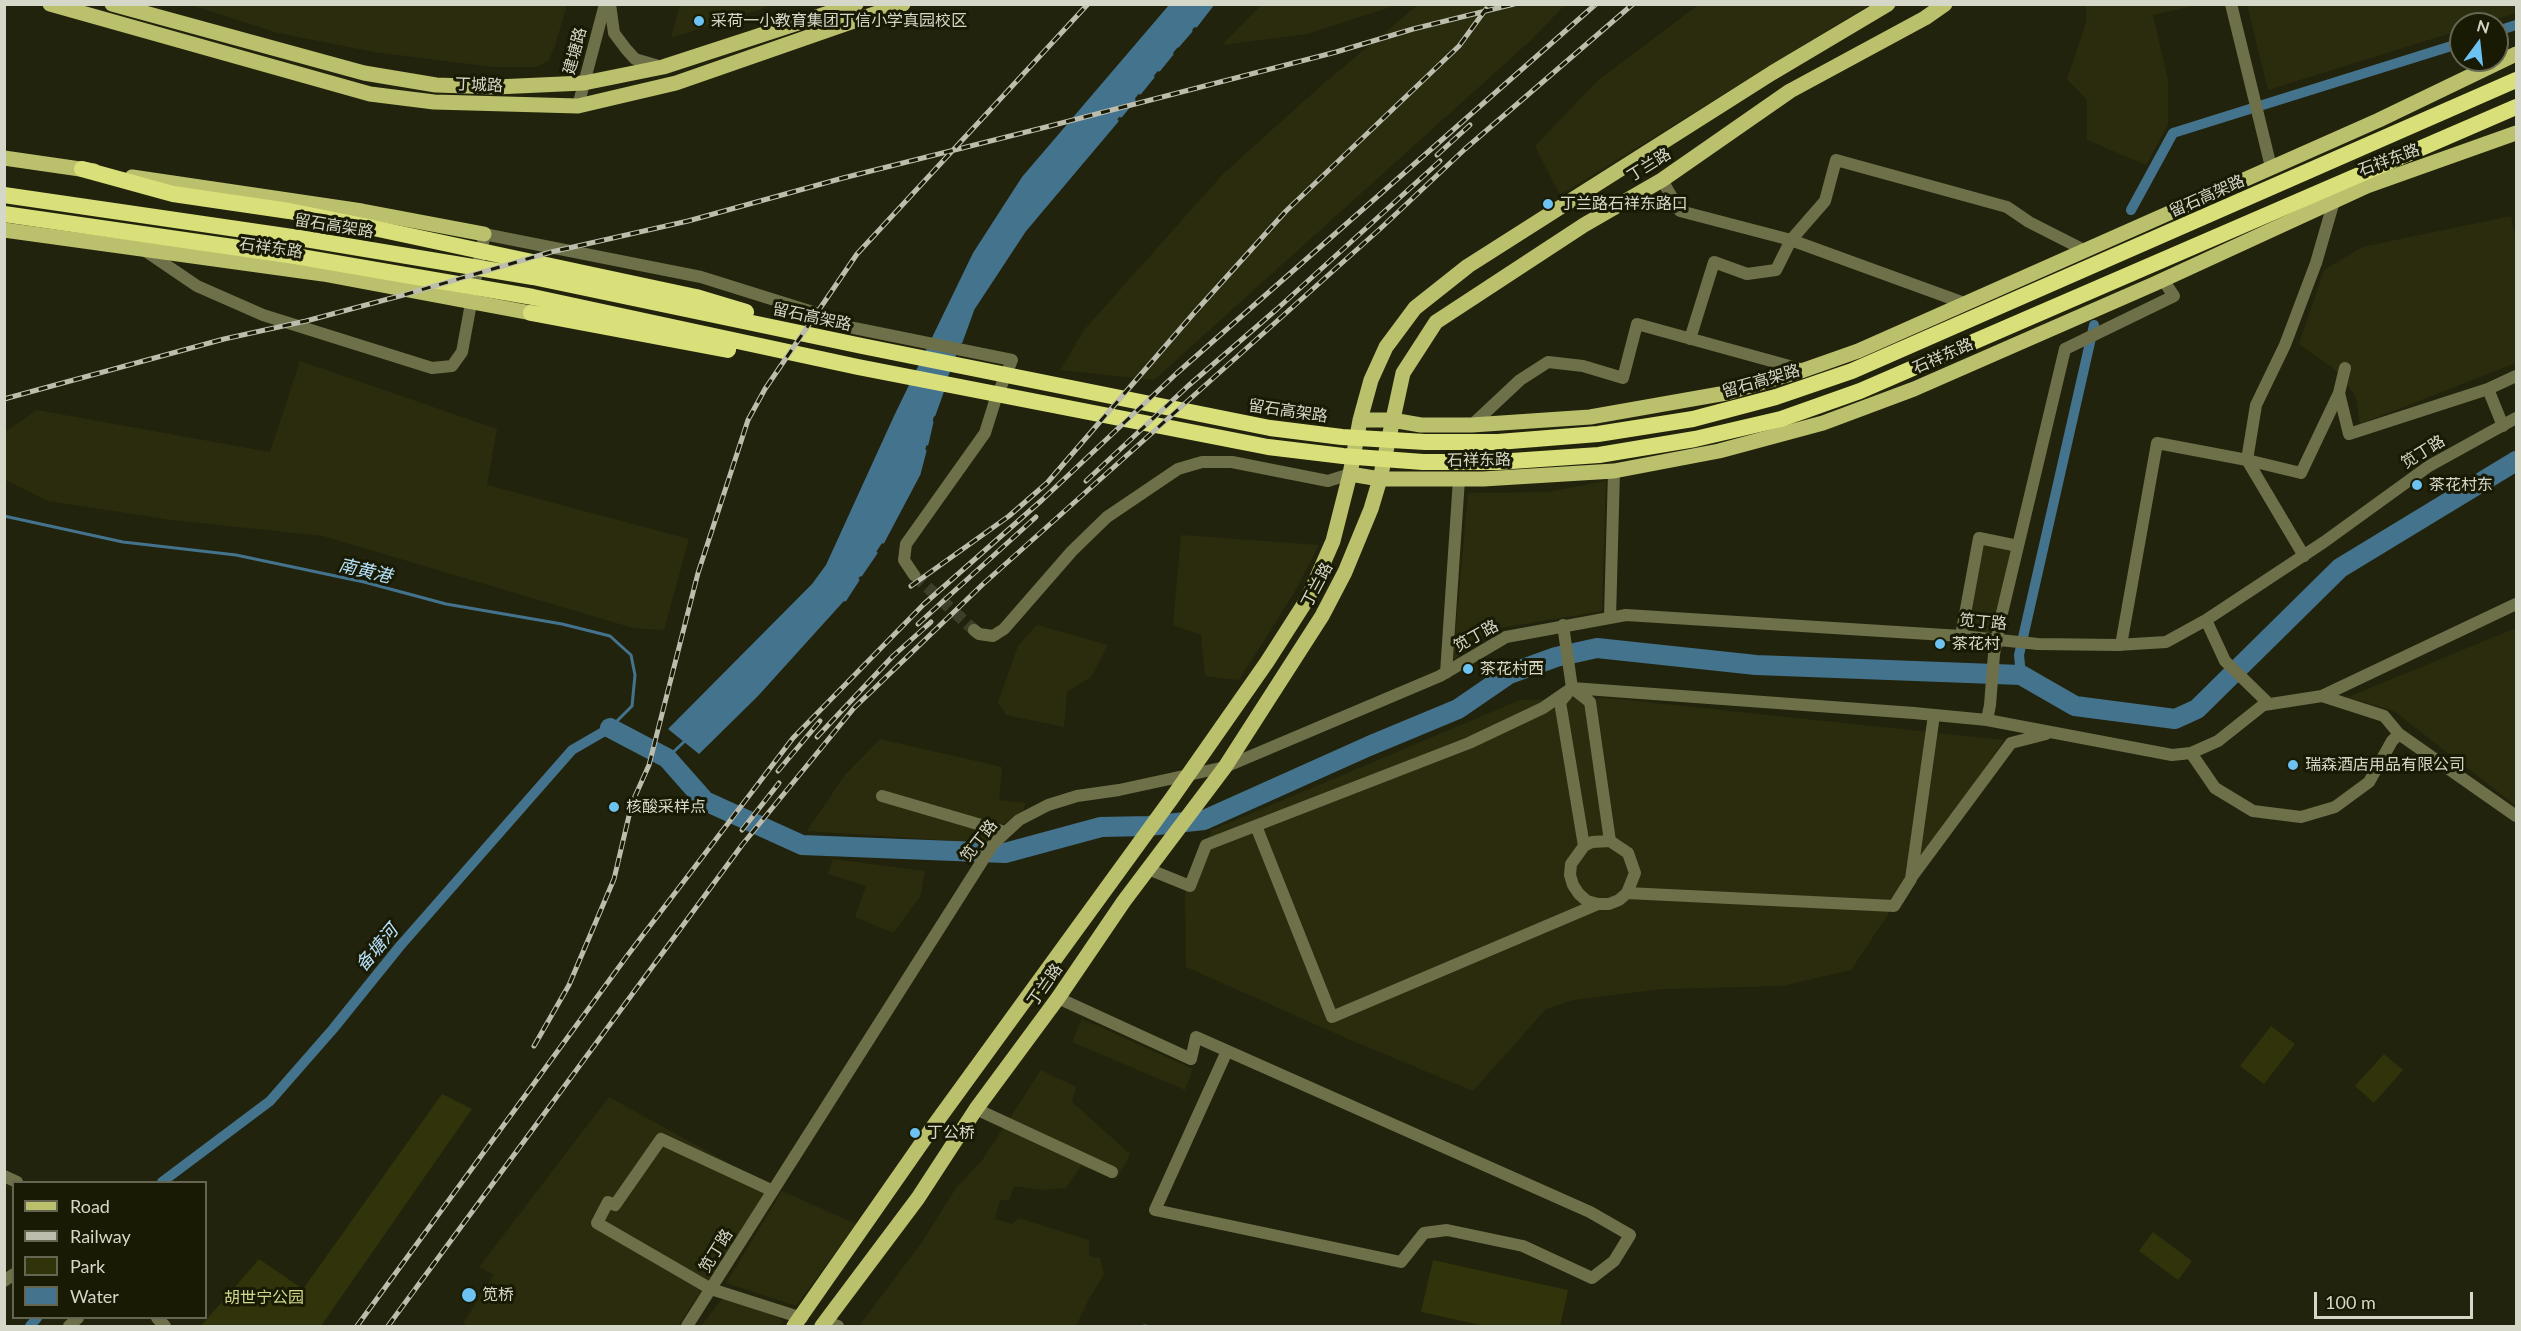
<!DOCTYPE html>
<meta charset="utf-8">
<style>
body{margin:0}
#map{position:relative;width:2521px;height:1331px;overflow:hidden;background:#22230c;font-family:Lato,sans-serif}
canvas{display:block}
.frame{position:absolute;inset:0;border:6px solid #d5d7c8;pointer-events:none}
.legend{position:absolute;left:12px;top:1181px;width:195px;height:138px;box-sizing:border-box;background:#191a04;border:2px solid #646652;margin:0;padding:8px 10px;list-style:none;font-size:18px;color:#d5d7c8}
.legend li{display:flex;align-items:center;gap:12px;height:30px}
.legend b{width:30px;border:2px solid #646652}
.north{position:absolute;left:2449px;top:12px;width:60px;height:60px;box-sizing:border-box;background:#191a04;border:2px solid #646652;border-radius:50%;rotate:15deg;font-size:16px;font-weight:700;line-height:24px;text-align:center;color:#d5d7c8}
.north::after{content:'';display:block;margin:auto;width:21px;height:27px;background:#6cc3f2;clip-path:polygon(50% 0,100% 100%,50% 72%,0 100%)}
.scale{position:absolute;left:2314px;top:1292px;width:159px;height:27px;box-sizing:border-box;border:3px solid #d5d7c8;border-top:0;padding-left:8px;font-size:18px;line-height:21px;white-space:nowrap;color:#d5d7c8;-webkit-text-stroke:4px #191a04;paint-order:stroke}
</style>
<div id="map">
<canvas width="2521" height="1331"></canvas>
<div class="frame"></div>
<ul class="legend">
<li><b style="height:8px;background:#bbc06c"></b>Road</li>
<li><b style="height:8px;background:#bcbdad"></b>Railway</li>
<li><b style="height:16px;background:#31330b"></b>Park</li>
<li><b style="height:16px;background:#44738e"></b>Water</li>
</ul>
<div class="north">N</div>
<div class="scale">100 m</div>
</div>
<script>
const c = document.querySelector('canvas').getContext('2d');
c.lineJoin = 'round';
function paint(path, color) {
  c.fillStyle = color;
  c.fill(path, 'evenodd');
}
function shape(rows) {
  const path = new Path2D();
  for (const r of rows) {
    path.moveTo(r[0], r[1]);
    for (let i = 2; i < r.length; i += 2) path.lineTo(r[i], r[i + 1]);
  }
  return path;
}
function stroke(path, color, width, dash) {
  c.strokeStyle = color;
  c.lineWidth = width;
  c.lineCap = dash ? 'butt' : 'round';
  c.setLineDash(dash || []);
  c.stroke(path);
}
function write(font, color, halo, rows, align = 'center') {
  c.font = font + ' Lato,"Noto Sans SC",sans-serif';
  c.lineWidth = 6;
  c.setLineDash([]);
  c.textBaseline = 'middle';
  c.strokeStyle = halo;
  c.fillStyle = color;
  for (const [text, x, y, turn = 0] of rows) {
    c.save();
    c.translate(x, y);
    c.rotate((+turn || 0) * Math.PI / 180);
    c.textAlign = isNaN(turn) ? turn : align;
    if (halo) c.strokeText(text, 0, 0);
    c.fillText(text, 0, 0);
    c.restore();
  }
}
const built = shape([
 [2516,4,2516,13,2481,24,2461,24,2461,30,2268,90,2247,5],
 [191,5,567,5,555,46,548,61,536,67,493,67,374,52,278,33],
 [680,5,680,4,774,5,671,38],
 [1261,5,1261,4,1397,5,1307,34,1222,45],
 [1418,5,1565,5,1530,41,1154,380,1060,370,1085,329,1223,174,1323,84],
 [1698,5,1869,5,1560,195,1535,146,1597,81],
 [2086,5,2198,5,2153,15,2168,80,2168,125,2146,165,2087,140,2087,100,2067,79,2086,23],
 [2511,216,2516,240,2516,363,2360,424,2356,396,2333,368,2299,344,2324,270,2362,247],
 [300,361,497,429,487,485,689,539,664,630,633,628,323,536,172,520,48,501,5,480,5,432,37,410,270,452],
 [1606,481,1602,611,1500,628,1453,660,1468,493,1547,492],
 [1181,535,1319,545,1294,593,1239,680,1205,676,1201,635,1173,625],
 [1984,545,2012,550,1991,634,1967,634],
 [1037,625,1108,645,1091,677,1067,692,1064,727,1006,715,998,702,1018,646],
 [2516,628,2516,806,2394,711,2348,697],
 [1608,698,2004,740,1851,970,1782,986,1663,989,1573,1000,1546,1009,1473,1091,1348,1039,1186,967,1185,884,1212,830,1520,700],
 [880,739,1002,767,999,800,1026,803,1023,811,1003,824,985,843,807,831,844,776],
 [833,859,925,871,920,897,893,933,855,917,866,886,828,874],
 [1082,1019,1193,1069,1185,1090,1072,1042],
 [1041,1070,1076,1087,1072,1102,1130,1154,1117,1179,1081,1166,1066,1188,1042,1190,1014,1186,1009,1200,1000,1200,995,1219,1013,1224,1018,1218,1089,1240,1089,1256,1100,1258,1104,1274,1089,1299,1076,1326,859,1326,922,1242,956,1188,983,1159],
 [609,1097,770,1186,678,1326,468,1326,463,1323,494,1275,479,1267],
 [782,1191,856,1224,796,1306,726,1283],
 [722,1299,770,1311,783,1321,779,1326,701,1326]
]);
const green = shape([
 [2271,1026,2295,1044,2264,1084,2240,1066],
 [2384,1054,2403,1070,2374,1103,2355,1086],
 [442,1094,472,1109,321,1326,201,1326,259,1259,303,1289],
 [2153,1232,2192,1261,2178,1280,2139,1251],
 [1433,1260,1568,1290,1560,1326,1485,1326,1421,1312]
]);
const water = shape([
 [1169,5,1213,5,1025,230,973,309,935,412,919,474,886,537,843,602,758,696,699,754,668,729,812,584,826,565,894,416,973,253,1022,177]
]);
const stream = shape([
 [1196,26,1213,4],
 [1178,46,1191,31],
 [1159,70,1172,54],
 [1140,93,1153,77],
 [1121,116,1134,100],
 [961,342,973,309,1025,230,1117,121],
 [934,415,943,390],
 [927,444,932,422],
 [4,516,123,542,236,555,364,582,446,604,562,624,610,636,631,655,635,675,632,706,610,728],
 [883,542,919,474,925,451],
 [861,575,876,553],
 [845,600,858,580],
 [667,758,687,739],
 [1144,1326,1146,1326]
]);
const canal = shape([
 [2497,31,2516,25],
 [2131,210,2173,133,2461,43],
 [2021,675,2019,655,2094,325],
 [162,1182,270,1101,333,1029,400,946,572,750,610,728],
 [30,1326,37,1318]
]);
const river = shape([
 [610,728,667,758,705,801,802,845,1005,853,1101,827,1148,826,1204,820,1369,746,1458,709,1509,674,1556,657,1597,648,1756,665,2021,675,2075,706,2175,719,2197,709,2340,568,2516,461]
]);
const minorTunnel = shape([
 [914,575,974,630]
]);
const minor = shape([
 [610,4,614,33,626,49,635,59,662,67],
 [2231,4,2271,167],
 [578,106,605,4],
 [1662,180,1680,211,1791,240,1964,303],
 [483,243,484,234,701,277,816,313,833,323,854,328,1012,360,995,401,985,433,906,544,904,560,914,575],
 [144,250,197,286,263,315,432,368,452,366,462,352,479,260],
 [1690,339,1714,262,1747,274,1776,270,1791,240,1825,201,1836,160,2007,207,2029,222,2084,250],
 [2488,389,2516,376],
 [2339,393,2349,434,2488,389,2503,426],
 [1472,425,1520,380,1548,362,1583,366,1623,378,1637,324,1804,370],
 [2304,556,2247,460,2256,405,2285,345,2316,263,2334,201],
 [1610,618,1614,471],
 [1563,625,1572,688,1590,702,1610,841],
 [974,630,979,634,993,636,1004,629,1072,551,1107,517,1178,469,1202,462,1232,462,1328,481,1350,474],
 [1961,636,1979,538,2018,546],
 [2121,645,2157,443,2247,460,2301,473,2339,393,2345,368],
 [1446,673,1459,479],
 [1567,694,1560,702,1584,846],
 [2322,696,2384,716,2399,734,2516,816],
 [2264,705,2322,696,2516,604],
 [1987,720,1990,705,1994,654,2002,613,2065,349,2174,296,2163,280],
 [2191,753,2215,788,2253,811,2301,817,2335,807,2369,782,2392,741,2399,734],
 [882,796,1005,832],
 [1256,826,1332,1017,1598,904,1609,904,1619,900,1627,893,1635,873,1628,853,1610,841,1592,842,1584,846,1571,864,1570,875,1573,885,1579,894,1587,901,1598,904],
 [1148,869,1190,886,1206,845,1469,743,1543,708,1572,688,1914,713,1987,720,2172,755,2191,753,2218,741,2267,702,2225,661,2206,620],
 [1911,878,2011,743,2046,734],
 [1627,893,1894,906,1911,879,1934,715],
 [1058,998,1191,1059,1196,1037,1590,1212,1630,1235,1614,1261,1592,1278,1523,1246,1447,1230,1424,1233,1401,1262,1155,1210,1227,1051],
 [976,1109,1112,1172],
 [4,1176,17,1182],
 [773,1191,661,1139,615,1205,608,1202,597,1223,711,1289,802,1318],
 [4,1281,14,1274],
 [157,1318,165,1326],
 [825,1321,838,1326],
 [69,1326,78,1318],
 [687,1326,993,844,1019,820,1048,805,1077,796,1119,790,1225,767,1440,676,1506,637,1626,615,1961,636,2038,644,2117,645,2166,642,2206,620,2324,542,2429,466,2516,418]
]);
const major = shape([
 [50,4,370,94,434,102,578,106,676,83,903,4],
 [112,4,364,73,436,85,496,87,584,83,663,67,856,4],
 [4,158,94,171],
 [132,177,362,211,484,234],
 [4,230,323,274,531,313],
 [1360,420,1392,420,1421,425,1472,425,1590,417,1726,393,1804,370,1858,351,2379,120,2516,54],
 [1350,474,1380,479,1483,479,1614,471,1719,451,1823,423,1914,389,2154,284,2367,186,2516,133],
 [794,1326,935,1124,1172,798,1267,662,1308,598,1333,541,1350,474,1360,420,1371,380,1386,347,1415,308,1468,266,1567,203,1772,73,1888,4],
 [822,1326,918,1198,976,1109,1058,998,1124,901,1225,767,1322,616,1345,572,1371,509,1380,479,1403,373,1436,322,1584,225,1662,180,1790,91,1925,18,1945,4]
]);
const highway = shape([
 [82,169,173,194,289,211,364,226,696,297,746,312],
 [4,195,299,238,533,277,862,346,1270,428,1342,437,1425,442,1498,442,1598,434,1693,419,1776,397,1852,371,2516,80],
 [4,214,295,256,533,297,858,367,1268,447,1343,456,1423,462,1497,462,1599,455,1695,439,1781,419,1860,391,2516,107],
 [531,313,728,350]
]);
const rail = shape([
 [1437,155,1470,125],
 [4,399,224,339,306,321,407,294,551,252,688,221,843,178,1050,126,1336,52,1413,29,1514,4],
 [1086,481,1188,386,1277,309,1440,161],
 [911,586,1009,516,1047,483,1194,313,1286,211,1459,46,1486,9],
 [918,624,1036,517],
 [817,737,893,656,931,622],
 [778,771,820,721],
 [742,830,779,783],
 [534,1046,569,985,614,879,632,803,649,765,698,573,748,420,765,389,857,254,1088,4],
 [357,1326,627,956,793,738,924,604,1042,500,1177,373,1596,4],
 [388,1326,742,845,854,708,982,585,1381,228,1465,149,1633,4]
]);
const markers = [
 [699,21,6,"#6cc3f2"],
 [1548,204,6,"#6cc3f2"],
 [2417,485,6,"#6cc3f2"],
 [1940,644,6,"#6cc3f2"],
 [1468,669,6,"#6cc3f2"],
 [2293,765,6,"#6cc3f2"],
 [614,807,6,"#6cc3f2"],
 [915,1133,6,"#6cc3f2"],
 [469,1295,8,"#6cc3f2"]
];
const poiNames = [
 ["采荷一小教育集团丁信小学真园校区",711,21],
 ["丁兰路石祥东路口",1560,204],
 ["茶花村东",2429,485],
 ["茶花村",1952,644],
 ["茶花村西",1480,669],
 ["瑞森酒店用品有限公司",2305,765],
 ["核酸采样点",626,807],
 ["丁公桥",927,1133],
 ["笕桥",482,1295]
];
const streetNames = [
 ["建塘路",575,51,-75],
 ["丁城路",479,85,2],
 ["石祥东路",2389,160,-20],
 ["丁兰路",1649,165,-32],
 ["留石高架路",2207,196,-24],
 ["留石高架路",334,226,9],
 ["石祥东路",271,248,8],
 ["留石高架路",812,317,12],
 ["石祥东路",1943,356,-24],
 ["留石高架路",1761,381,-16],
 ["留石高架路",1288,411,8],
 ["笕丁路",2423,452,-32],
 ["石祥东路",1479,460,-1],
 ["丁兰路",1317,585,-62],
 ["笕丁路",1983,622,5],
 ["笕丁路",1476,636,-29],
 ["笕丁路",979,841,-52],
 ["丁兰路",1045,985,-55],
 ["笕丁路",716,1251,-58]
];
const parkNames = [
 ["胡世宁公园",264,1298]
];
const waterNames = [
 ["南黄港",365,571,13],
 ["备塘河",377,948,-50]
];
paint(built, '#2a2c0d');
paint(green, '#31330b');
paint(water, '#44738e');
stroke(stream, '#44738e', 3);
stroke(canal, '#44738e', 10);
stroke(river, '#44738e', 20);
stroke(minorTunnel, '#3d3e28', 12, [12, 6]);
stroke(minor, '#6d7049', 12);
stroke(major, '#bbc06c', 15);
stroke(highway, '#d9e079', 16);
stroke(rail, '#bcbdad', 5);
stroke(rail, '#191a04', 3, [9]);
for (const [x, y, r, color] of markers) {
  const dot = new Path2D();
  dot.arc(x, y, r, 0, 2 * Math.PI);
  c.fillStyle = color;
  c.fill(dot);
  stroke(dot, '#191a04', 2);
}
write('16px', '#d5d7c8', '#191a04', poiNames, 'left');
write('16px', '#d5d7c8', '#191a04', streetNames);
write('16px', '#d2d88c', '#191a04', parkNames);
write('italic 18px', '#b6e2fc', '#191a04', waterNames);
</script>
